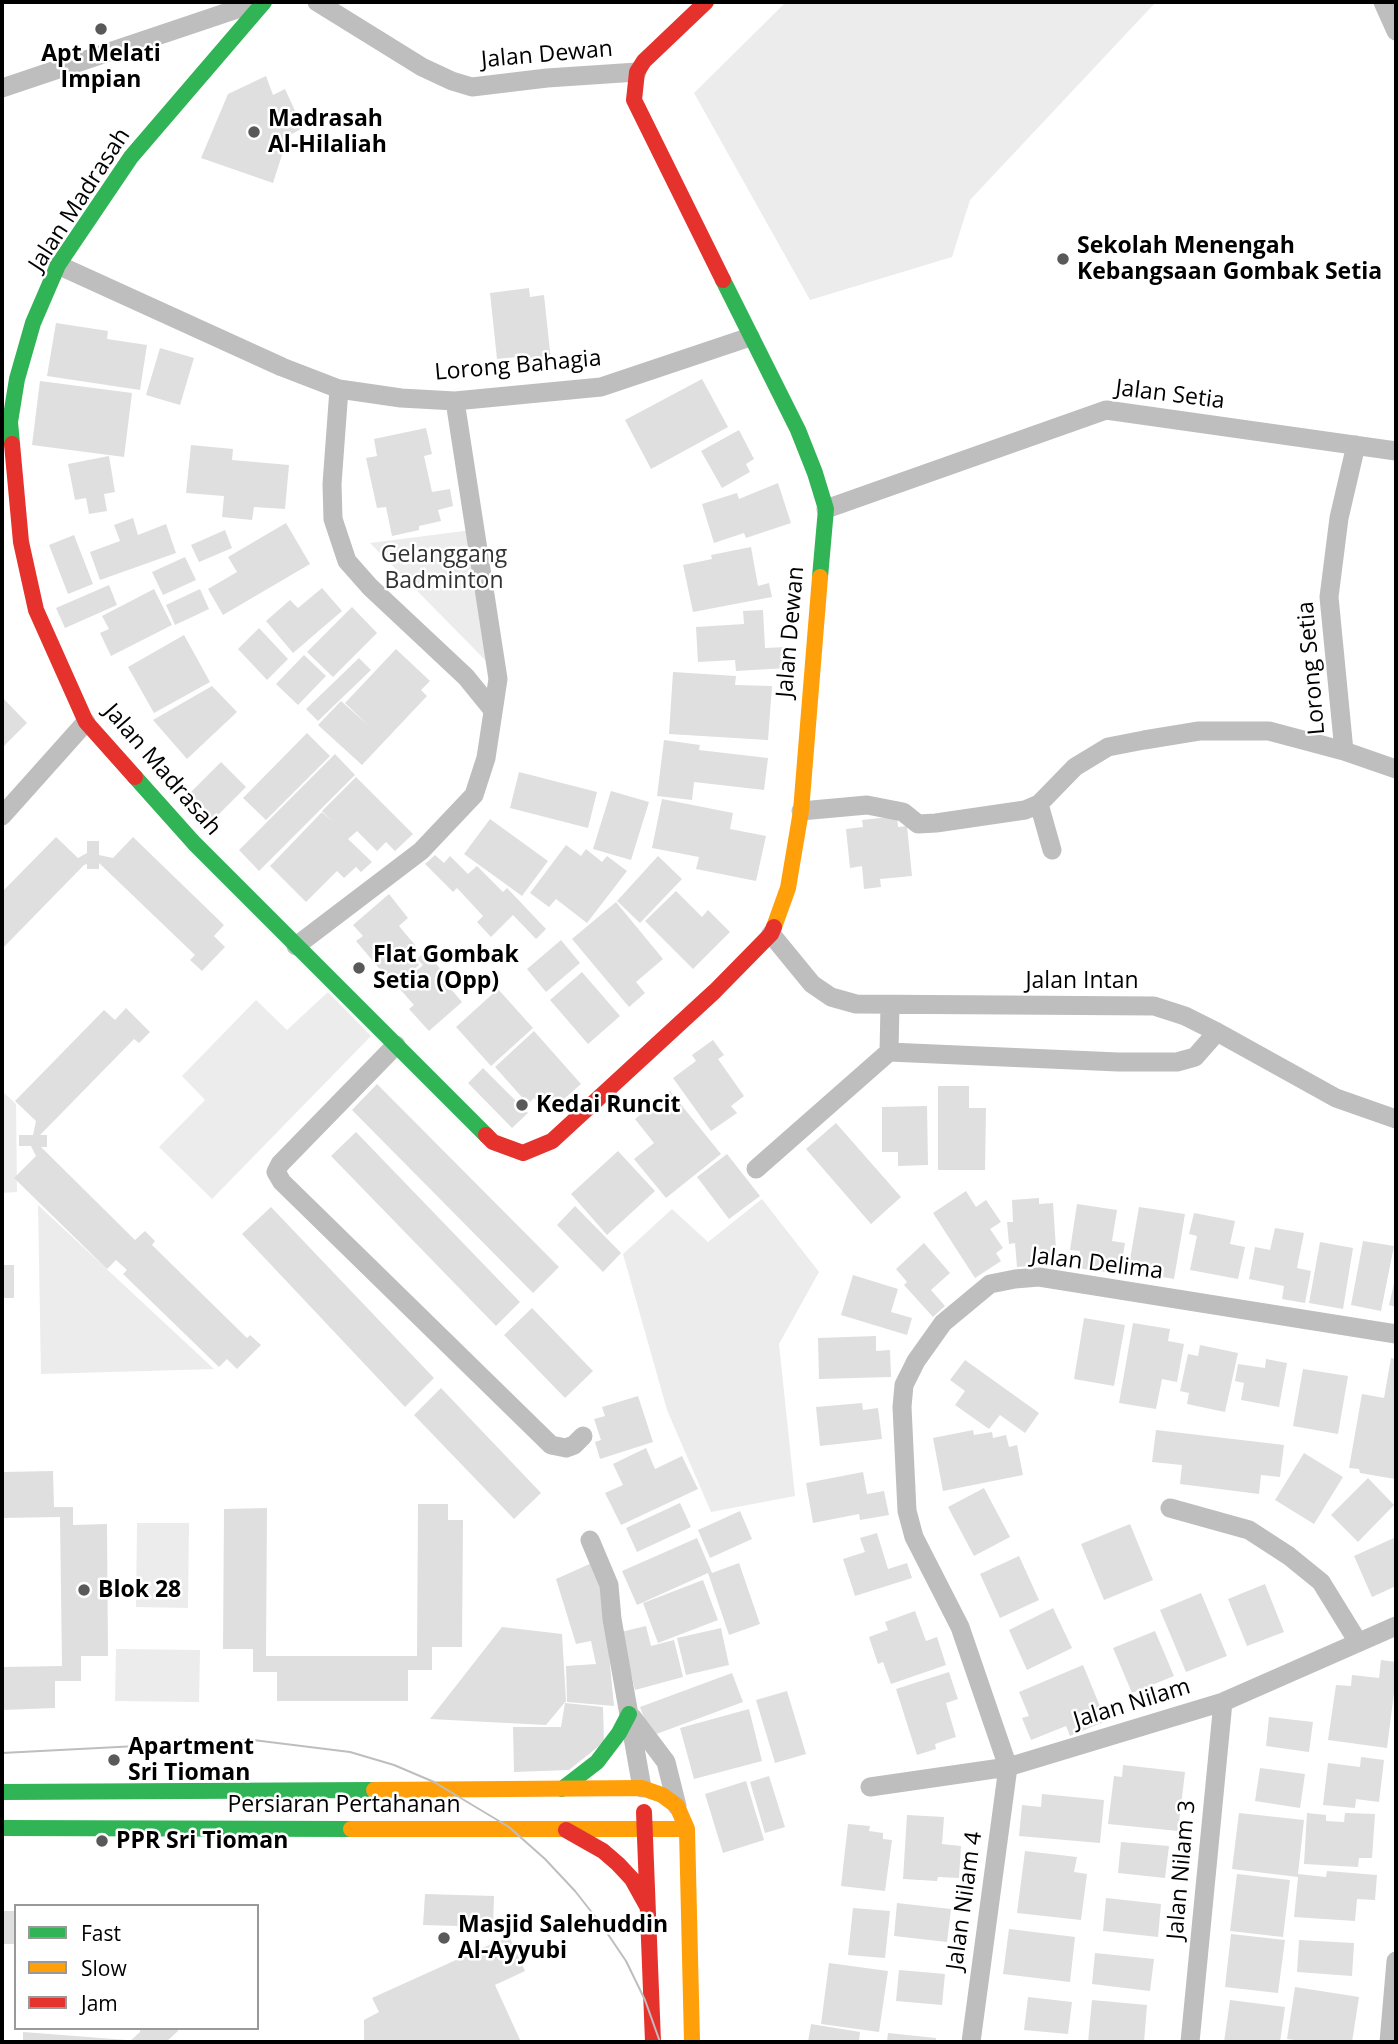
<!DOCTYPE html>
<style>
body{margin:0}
#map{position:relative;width:1398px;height:2044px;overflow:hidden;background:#fff;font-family:"Open Sans",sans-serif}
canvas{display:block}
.frame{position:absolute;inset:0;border:4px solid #000;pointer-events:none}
.legend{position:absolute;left:14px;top:1904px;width:245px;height:126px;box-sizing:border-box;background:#fff;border:2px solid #999;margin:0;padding:9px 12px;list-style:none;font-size:21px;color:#000}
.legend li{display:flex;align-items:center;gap:14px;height:35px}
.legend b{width:35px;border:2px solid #999}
</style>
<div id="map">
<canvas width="1398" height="2044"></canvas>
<div class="frame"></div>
<ul class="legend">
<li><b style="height:9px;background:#30b455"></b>Fast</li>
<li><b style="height:9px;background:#ff9f0a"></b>Slow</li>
<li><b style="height:9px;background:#e5322d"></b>Jam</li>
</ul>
</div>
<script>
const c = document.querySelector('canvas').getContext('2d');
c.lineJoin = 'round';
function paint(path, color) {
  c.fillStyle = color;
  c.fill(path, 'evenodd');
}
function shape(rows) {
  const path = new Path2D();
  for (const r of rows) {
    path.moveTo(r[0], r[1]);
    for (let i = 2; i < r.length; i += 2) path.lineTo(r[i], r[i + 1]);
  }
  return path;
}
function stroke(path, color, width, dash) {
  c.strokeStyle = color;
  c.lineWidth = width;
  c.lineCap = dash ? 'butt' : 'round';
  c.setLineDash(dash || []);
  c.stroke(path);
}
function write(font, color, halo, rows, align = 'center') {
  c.font = font + ' "Open Sans",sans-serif';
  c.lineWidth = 5;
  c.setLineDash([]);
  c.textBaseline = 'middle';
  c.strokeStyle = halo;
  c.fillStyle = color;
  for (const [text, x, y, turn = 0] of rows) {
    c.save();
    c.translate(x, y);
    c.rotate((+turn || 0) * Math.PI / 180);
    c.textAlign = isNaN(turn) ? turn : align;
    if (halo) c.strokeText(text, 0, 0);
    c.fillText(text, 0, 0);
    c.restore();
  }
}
const green = shape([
 [786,2,1156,2,970,200,952,257,810,300,694,93],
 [472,530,492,667,370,543],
 [328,992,371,1036,212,1199,159,1147,205,1100,182,1076,256,1000,287,1030],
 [2,1091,16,1104,17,1192,2,1193],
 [762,1199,819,1272,779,1344,795,1496,711,1512,667,1410,623,1254,672,1209,708,1242],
 [38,1205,214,1369,41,1374],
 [137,1523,189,1523,188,1608,136,1607],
 [116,1649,200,1650,199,1702,115,1701]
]);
const building = shape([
 [266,76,273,95,285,89,303,128,288,136,273,183,201,158,228,94],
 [529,288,530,297,544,295,551,361,527,364,527,356,497,359,490,293],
 [56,323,108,331,107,339,147,345,140,390,47,376],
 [160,348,194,358,180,405,146,395],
 [702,379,728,427,651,469,625,420],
 [40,381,132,393,124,457,32,445],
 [426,428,432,454,424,456,432,492,450,489,453,506,438,510,441,521,419,526,419,530,392,536,386,507,377,508,366,458,377,456,374,439],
 [739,430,754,459,746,464,750,472,722,488,701,451],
 [191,445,233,449,232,460,289,465,285,509,254,507,252,520,222,517,224,496,186,493],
 [109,456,115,492,104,494,107,511,89,514,86,498,75,500,68,464],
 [778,483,791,523,746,538,744,533,714,543,702,504,737,493,739,499],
 [133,518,138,535,166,524,176,553,100,580,90,552,120,541,114,525],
 [286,523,310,564,223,615,208,589,237,572,228,557],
 [225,530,232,548,199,562,191,545],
 [74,535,93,584,68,594,49,545],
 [751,547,758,586,769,583,772,597,693,612,683,565,712,559,711,555],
 [185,557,196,580,163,595,152,572],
 [109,585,117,605,65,628,56,608],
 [322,588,342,611,293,653,266,621,290,600,298,608],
 [154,589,172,625,111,656,100,633,109,629,102,616],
 [200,589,209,609,175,625,166,605],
 [352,607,377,633,333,677,307,652],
 [763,610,765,648,786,647,787,668,736,671,735,660,698,662,696,627,744,624,743,611],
 [259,628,288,659,267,680,238,649],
 [184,635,210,682,154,713,128,667],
 [396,649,430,681,421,690,427,696,362,765,318,725,341,701,369,726,345,703],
 [304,655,326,676,298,705,276,684],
 [359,658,371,670,318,721,306,709],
 [673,672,736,676,735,685,772,686,768,740,669,734],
 [212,686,237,712,187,759,153,720],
 [2,697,27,723,2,748],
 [307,733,330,756,266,820,243,798],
 [664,740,700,745,699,750,768,758,764,790,694,782,692,800,657,796],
 [335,754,355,775,259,871,239,850],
 [221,762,246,787,209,824,184,799],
 [519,772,597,792,588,828,510,808],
 [356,777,413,834,395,851,386,842,377,851,357,831,348,839,372,862,361,872,356,867,344,878,337,871,306,902,270,866,322,812,334,823,322,811],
 [611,791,649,802,631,860,593,849],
 [662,799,733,813,730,829,766,836,756,881,696,869,699,857,652,848],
 [897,816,898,827,907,826,912,876,880,879,881,887,864,889,862,866,850,868,846,829,863,827,862,820],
 [490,819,548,861,522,896,464,854],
 [56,837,78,858,87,853,87,841,99,841,99,855,113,858,133,837,224,925,214,936,225,947,202,971,190,960,195,955,99,863,99,869,87,869,87,864,84,865,2,949,2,892],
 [566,845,581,856,586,849,602,862,607,856,627,871,587,923,556,899,549,907,530,893],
 [435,855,444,863,450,856,468,874,477,866,503,892,507,888,546,929,536,939,513,915,491,937,477,922,483,916,457,888,453,892,425,864],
 [658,856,682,879,640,923,617,901],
 [676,891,702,917,708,910,730,932,693,969,645,921],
 [389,894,408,918,399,926,415,945,408,951,419,965,394,986,356,941,363,936,353,925],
 [616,902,663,959,636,982,645,993,629,1007,572,939],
 [561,940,580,963,546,992,527,969],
 [425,951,443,972,439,975,462,1002,429,1031,409,1009,414,1005,398,987,423,965,417,959],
 [582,972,620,1016,588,1044,550,1000],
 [498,989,533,1028,491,1066,456,1027],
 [126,1008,150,1032,139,1043,134,1039,45,1130,40,1135,47,1135,47,1147,41,1147,135,1240,145,1231,155,1241,152,1245,247,1338,250,1335,261,1345,237,1369,227,1359,219,1367,123,1274,127,1270,116,1260,107,1269,14,1178,36,1156,31,1146,19,1146,19,1135,33,1135,36,1121,15,1101,104,1010,115,1020],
 [534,1031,581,1084,548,1113,534,1098,528,1104,495,1067],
 [713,1040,724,1055,718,1059,744,1096,731,1106,737,1113,711,1131,673,1078,696,1061,692,1055],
 [483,1068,528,1113,512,1128,468,1083],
 [377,1084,559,1267,533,1293,352,1110],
 [938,1086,969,1086,969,1108,986,1108,985,1170,938,1170],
 [670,1091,721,1154,666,1198,634,1159,654,1143,635,1119],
 [927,1106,928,1165,898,1166,898,1152,882,1152,882,1107],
 [836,1123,901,1197,871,1224,806,1149],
 [356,1132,520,1302,496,1326,331,1156],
 [618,1151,655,1191,607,1235,571,1194],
 [727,1154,760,1196,729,1219,697,1177],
 [966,1191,976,1207,986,1200,1001,1222,990,1229,1003,1248,996,1253,1001,1261,975,1278,933,1213],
 [1039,1198,1039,1204,1053,1203,1057,1264,1017,1267,1015,1243,1009,1244,1007,1222,1013,1222,1012,1200],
 [1077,1204,1117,1210,1112,1241,1125,1243,1120,1274,1077,1268,1080,1251,1070,1250],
 [575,1206,621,1253,603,1272,557,1225],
 [271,1207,434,1378,405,1407,242,1234],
 [1139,1207,1185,1214,1174,1279,1128,1271],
 [1194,1213,1235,1221,1230,1244,1245,1247,1238,1279,1190,1270,1197,1236,1189,1234],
 [1275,1228,1304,1233,1297,1268,1311,1271,1305,1303,1282,1299,1284,1286,1249,1279,1255,1247,1270,1250],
 [1363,1241,1394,1246,1381,1311,1351,1305],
 [1320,1242,1353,1248,1343,1309,1309,1303],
 [924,1243,950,1273,931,1290,945,1306,933,1317,904,1285,907,1282,896,1269],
 [2,1265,14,1265,14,1298,2,1298],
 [853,1275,898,1289,891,1312,912,1318,907,1335,841,1315],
 [1395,1279,1396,1279,1396,1307,1389,1305],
 [532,1308,593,1371,565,1398,504,1335],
 [1084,1318,1125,1325,1114,1386,1074,1379],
 [1133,1323,1170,1329,1168,1341,1184,1344,1177,1382,1162,1379,1156,1409,1119,1403],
 [876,1336,876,1351,890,1350,891,1377,819,1379,818,1338],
 [1200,1345,1238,1353,1225,1412,1187,1404,1189,1393,1180,1391,1188,1354,1198,1356],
 [1391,1358,1396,1359,1395,1479,1360,1473,1359,1469,1349,1468,1362,1394,1384,1398],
 [1266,1359,1287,1363,1279,1407,1241,1400,1244,1383,1235,1381,1238,1364,1265,1368],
 [965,1360,1039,1413,1025,1433,1000,1415,989,1429,955,1405,965,1391,950,1380],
 [1303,1369,1348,1376,1338,1434,1293,1426],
 [441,1388,541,1493,514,1519,414,1415],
 [638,1396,653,1442,600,1459,595,1442,601,1440,594,1419,605,1416,602,1407],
 [862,1403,863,1410,878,1408,882,1439,820,1446,816,1407],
 [973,1430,974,1435,992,1432,993,1438,1006,1435,1009,1447,1017,1445,1023,1475,943,1491,933,1438],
 [1156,1430,1284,1445,1280,1477,1261,1475,1259,1494,1180,1484,1182,1465,1152,1462],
 [646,1448,655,1469,682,1456,698,1489,621,1525,605,1493,623,1485,613,1464],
 [1304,1453,1343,1477,1314,1524,1275,1500],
 [53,1471,54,1507,73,1507,73,1525,107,1524,108,1656,81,1656,81,1681,55,1681,55,1708,2,1710,2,1667,62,1666,60,1517,2,1518,2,1472],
 [863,1472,867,1494,884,1491,889,1515,860,1520,859,1514,813,1523,806,1483],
 [1368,1478,1394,1505,1358,1542,1331,1515],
 [984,1488,1010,1537,974,1556,948,1507],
 [680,1503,691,1527,637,1552,626,1528],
 [418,1504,448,1504,448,1520,463,1520,462,1647,432,1647,432,1670,408,1670,408,1701,277,1701,277,1672,253,1672,253,1649,223,1649,224,1509,267,1508,266,1656,417,1656],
 [740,1511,752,1539,710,1558,698,1530],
 [1130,1524,1153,1580,1104,1600,1081,1544],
 [877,1533,888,1569,907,1563,912,1578,855,1596,843,1559,865,1552,860,1538],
 [1396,1537,1396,1586,1372,1597,1354,1556],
 [697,1538,712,1573,739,1563,760,1624,729,1635,708,1573,637,1605,622,1571],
 [1019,1556,1039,1600,1000,1618,980,1574],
 [592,1563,603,1592,614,1706,567,1702,566,1666,596,1664,591,1641,576,1644,556,1579],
 [703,1580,718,1620,658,1643,643,1603],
 [1265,1584,1284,1632,1247,1646,1228,1599],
 [1201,1593,1227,1656,1186,1672,1160,1610],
 [1053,1608,1072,1648,1027,1670,1009,1630],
 [915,1611,926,1641,937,1637,946,1665,891,1684,883,1662,878,1664,869,1637,888,1630,885,1622],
 [646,1626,651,1646,674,1640,683,1677,635,1690,621,1632],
 [502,1627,562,1634,566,1701,546,1725,430,1719],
 [721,1628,729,1665,686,1675,677,1638],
 [1155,1631,1174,1676,1132,1693,1113,1648],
 [1381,1660,1396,1662,1396,1694,1394,1693,1387,1748,1328,1740,1336,1685,1351,1686,1352,1675,1379,1678],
 [1083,1665,1106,1721,1070,1736,1066,1726,1031,1740,1022,1718,1029,1716,1019,1692],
 [949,1672,958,1699,946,1703,956,1737,935,1744,936,1749,917,1755,896,1689],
 [732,1673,743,1702,651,1736,640,1707],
 [787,1691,806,1754,775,1763,756,1700],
 [565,1703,603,1707,604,1742,569,1770,514,1772,513,1727,561,1727],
 [749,1709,762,1761,694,1779,680,1728],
 [1269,1717,1313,1722,1309,1752,1266,1746],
 [1361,1757,1384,1760,1379,1802,1356,1799,1355,1808,1323,1805,1328,1763,1360,1767],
 [1123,1765,1185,1772,1178,1831,1108,1824,1114,1776,1122,1777],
 [1260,1768,1305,1774,1300,1808,1255,1801],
 [769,1776,785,1827,765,1833,750,1782],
 [746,1781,764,1840,723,1853,705,1794],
 [1042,1794,1104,1800,1100,1843,1019,1836,1022,1805,1041,1807],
 [1239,1813,1304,1820,1298,1874,1326,1877,1327,1871,1377,1875,1375,1900,1357,1899,1355,1921,1294,1917,1298,1877,1232,1869],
 [1307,1813,1326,1815,1326,1821,1344,1822,1345,1813,1375,1814,1372,1858,1359,1858,1358,1867,1304,1864],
 [907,1815,944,1817,942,1844,961,1846,959,1878,938,1877,937,1881,903,1879],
 [848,1824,870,1826,869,1831,883,1833,883,1839,892,1840,885,1891,841,1886],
 [1121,1842,1169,1846,1165,1878,1118,1873],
 [1025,1851,1077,1857,1074,1872,1087,1874,1081,1920,1017,1913],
 [1237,1874,1290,1880,1283,1937,1230,1931],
 [425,1894,494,1896,493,1927,423,1925],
 [1106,1898,1161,1904,1158,1937,1103,1931],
 [897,1903,951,1909,947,1942,894,1936],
 [853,1908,890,1911,885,1958,848,1955],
 [2,1911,16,1911,16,1944,2,1944],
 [1009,1929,1075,1937,1070,1982,1003,1974],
 [1231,1934,1285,1940,1278,1993,1225,1987],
 [509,1936,525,1971,495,1985,521,2042,364,2042,364,2020,379,2012,372,1998],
 [1299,1940,1354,1943,1352,1976,1297,1972],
 [1095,1953,1154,1959,1150,1991,1092,1984],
 [829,1963,888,1971,879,2032,821,2024],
 [899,1970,945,1974,942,2005,896,2001],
 [1295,1987,1359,1997,1352,2042,1310,2042,1287,2039],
 [1028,1997,1072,2002,1068,2034,1024,2030],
 [1092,2000,1147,2005,1144,2042,1088,2042],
 [1230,2000,1285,2007,1280,2042,1224,2042],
 [811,2024,860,2032,859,2042,808,2042],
 [140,2028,178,2028,178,2031,166,2042,129,2042,140,2032],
 [23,2032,127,2040,127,2042,23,2042],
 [888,2033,936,2038,936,2042,887,2042]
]);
const street = shape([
 [317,2,422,67,452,81,472,87,547,78,637,72],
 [1383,2,1396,31],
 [2,88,258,2],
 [58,265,282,367,339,389,401,398,455,401,601,387,750,337],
 [339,389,332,484,333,519,347,561,370,587,466,677,492,709],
 [1356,445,1339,518,1329,597,1344,751,1396,769],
 [826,509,1106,410,1396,451],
 [1039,804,1075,767,1108,747,1144,740,1199,731,1269,731,1344,751],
 [801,811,867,805,903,812,918,824,936,823,1025,810,1039,804,1052,850],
 [2,816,86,722],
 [771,934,812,984,831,997,856,1004,1154,1006,1185,1016,1217,1032,1336,1098,1396,1119],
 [296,946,421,851,474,795,486,758,498,679,455,401],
 [396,1045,280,1164,276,1172,282,1182,551,1445,566,1448,574,1445,583,1436],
 [889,1052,890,1005],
 [756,1169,889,1052,1118,1062,1177,1062,1195,1057,1217,1032],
 [1170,1508,1249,1530,1289,1556,1321,1582,1358,1642],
 [590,1540,609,1585,612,1619,642,1788],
 [632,1717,666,1762,677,1806],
 [870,1787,1008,1767,1223,1702,1396,1626],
 [971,2042,1008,1767,960,1627,914,1537,907,1511,902,1407,904,1385,916,1361,943,1323,990,1284,1015,1279,1039,1277,1396,1334],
 [1190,2042,1223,1702],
 [1389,2042,1396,1961]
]);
const fast = shape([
 [723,280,798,430,815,473,826,509,820,577],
 [12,444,10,422,17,379,33,323,58,265,131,157,264,2],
 [135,777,194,843,486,1135],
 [562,1789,597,1762,619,1733,629,1714],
 [2,1792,374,1790],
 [2,1828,351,1829]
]);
const slow = shape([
 [774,927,788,888,801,811,820,577],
 [374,1790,642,1788,662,1795,677,1806,687,1829,692,2042],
 [351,1829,687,1829]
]);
const jam = shape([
 [706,2,644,61,637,72,634,100,723,280],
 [12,444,21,542,36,610,86,722,135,777],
 [486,1135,493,1142,523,1153,552,1141,715,991,771,934,774,927],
 [644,1812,653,2042],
 [566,1830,603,1851,618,1864,632,1879,647,1906]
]);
const tram = shape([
 [2,1753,253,1740,350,1752,394,1765,434,1782,509,1827,545,1859,575,1891,601,1924,626,1961,645,2000,660,2042]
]);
const markers = [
 [101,29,7,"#595959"],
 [254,132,7,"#595959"],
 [1063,259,7,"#595959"],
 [359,968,7,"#595959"],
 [522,1105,7,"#595959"],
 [84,1590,7,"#595959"],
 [114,1760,7,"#595959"],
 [102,1841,7,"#595959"],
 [444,1938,7,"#595959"]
];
const poiNames = [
 ["Apt Melati",101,54,"center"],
 ["Impian",101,80,"center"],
 ["Madrasah",268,119],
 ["Al-Hilaliah",268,145],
 ["Sekolah Menengah",1077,246],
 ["Kebangsaan Gombak Setia",1077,272],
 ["Flat Gombak",373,955],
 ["Setia (Opp)",373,981],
 ["Kedai Runcit",536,1105],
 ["Blok 28",98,1590],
 ["Apartment",128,1747],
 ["Sri Tioman",128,1773],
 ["PPR Sri Tioman",116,1841],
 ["Masjid Salehuddin",458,1925],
 ["Al-Ayyubi",458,1951]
];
const streetNames = [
 ["Jalan Dewan",547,55,-5],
 ["Jalan Madrasah",80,200,-57],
 ["Lorong Bahagia",518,366,-5],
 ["Jalan Setia",1170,395,7],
 ["Jalan Dewan",791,632,-85],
 ["Lorong Setia",1312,668,-95],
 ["Jalan Madrasah",162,770,49],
 ["Jalan Intan",1082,981],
 ["Jalan Delima",1097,1264,7],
 ["Jalan Nilam",1132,1704,-17],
 ["Persiaran Pertahanan",344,1805],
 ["Jalan Nilam 3",1182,1870,-85],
 ["Jalan Nilam 4",965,1901,-82]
];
const parkNames = [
 ["Gelanggang",444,555],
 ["Badminton",444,581]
];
paint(green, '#ececec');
paint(building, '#dfdfdf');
stroke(street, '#bebebe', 19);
stroke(fast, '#30b455', 16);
stroke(slow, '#ff9f0a', 16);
stroke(jam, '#e5322d', 16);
stroke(tram, '#bebebe', 2);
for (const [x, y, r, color] of markers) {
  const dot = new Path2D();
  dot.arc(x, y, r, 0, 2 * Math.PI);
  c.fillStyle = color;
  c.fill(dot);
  stroke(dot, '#fff', 2.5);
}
write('bold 23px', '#000', '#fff', poiNames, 'left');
write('23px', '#000', '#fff', streetNames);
write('23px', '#333', '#fff', parkNames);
</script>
